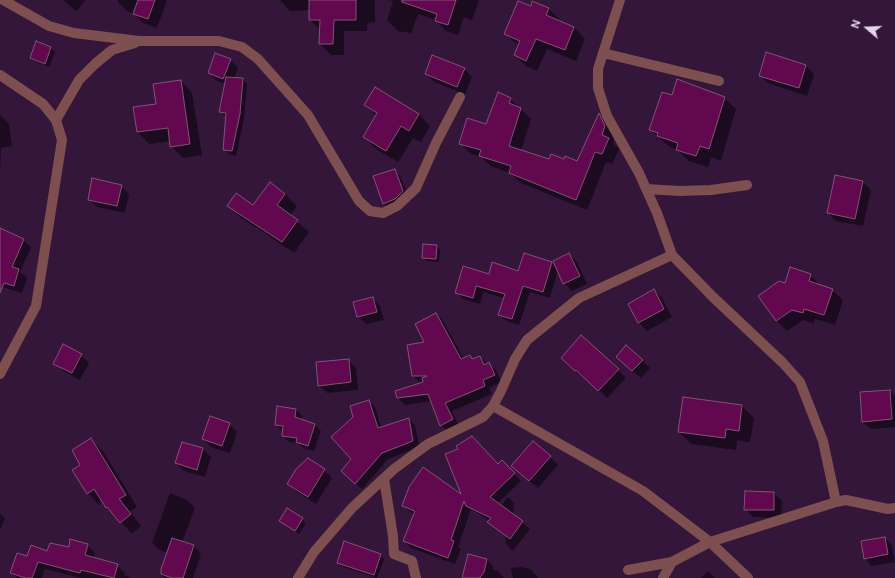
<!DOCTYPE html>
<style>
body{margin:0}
#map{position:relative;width:895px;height:578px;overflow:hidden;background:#33163a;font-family:"DM Sans",sans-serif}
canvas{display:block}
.north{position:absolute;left:847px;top:8px;width:40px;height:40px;-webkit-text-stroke:3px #33163a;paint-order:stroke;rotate:289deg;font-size:11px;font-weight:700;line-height:16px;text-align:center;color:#e6d3eb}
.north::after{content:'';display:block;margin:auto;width:14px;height:18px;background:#e6d3eb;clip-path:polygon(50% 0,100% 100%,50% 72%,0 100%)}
</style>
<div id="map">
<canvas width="895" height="578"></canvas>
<div class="north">N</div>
</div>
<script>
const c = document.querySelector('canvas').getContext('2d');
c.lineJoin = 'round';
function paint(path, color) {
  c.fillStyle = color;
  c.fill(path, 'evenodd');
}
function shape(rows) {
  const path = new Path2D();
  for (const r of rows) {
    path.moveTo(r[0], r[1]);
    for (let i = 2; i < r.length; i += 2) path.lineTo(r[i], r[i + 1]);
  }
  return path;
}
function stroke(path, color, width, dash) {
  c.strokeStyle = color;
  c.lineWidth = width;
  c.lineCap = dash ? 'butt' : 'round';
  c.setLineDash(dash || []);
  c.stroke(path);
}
const shadow = shape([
 [63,0,86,0,76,11],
 [118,0,167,0,157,28,143,23,134,14,127,11,118,2],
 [280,0,375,0,375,22,367,23,367,31,344,31,344,55,331,55,320,44,320,30,310,20,310,10,290,11],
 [387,0,479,0,472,20,464,17,458,35,446,31,436,20,418,14,411,33,398,31,387,20,393,1],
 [531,7,549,9,560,20,559,22,574,27,585,39,576,61,547,49,537,71,526,66,515,55,519,46,505,34],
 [36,43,51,48,55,52,49,67,35,61,31,58],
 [230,60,238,68,234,79,242,79,247,84,244,119,236,156,229,154,224,149,227,117,220,111,226,84,217,81,209,73],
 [806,66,814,74,807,96,768,83,760,76],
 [464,69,472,77,465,94,434,82,426,74],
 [181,81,192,93,202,155,183,158,171,146,171,141,149,144,138,132,134,108,157,104],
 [672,96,724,98,736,109,721,161,711,157,708,167,689,161,677,150,670,147,662,141,651,130],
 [510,99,531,119,521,151,549,160,578,162,599,115,609,125,615,138,613,143,619,149,612,164,606,162,587,210,521,183,510,173,491,166,481,157,471,154,460,143,486,125],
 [366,105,419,114,430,126,421,142,413,138,398,162,376,149,364,137,376,116],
 [0,115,9,124,12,146,1,148,0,172],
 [394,170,400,176,409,198,389,209,383,203],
 [836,176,863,182,871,190,863,226,836,221,828,213],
 [121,186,129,194,125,213,97,207,89,199],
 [285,194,297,206,290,216,309,232,294,253,240,217,228,206,254,206],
 [0,229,23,240,31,247,20,272,27,278,22,293,0,286],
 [437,246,440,250,439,262,427,261,423,257],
 [569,254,577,262,587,284,572,291,564,283,558,270,550,298,530,292,519,325,506,321,499,314,504,298,483,292,480,304,463,299,456,292,489,275,519,272,551,263,558,269],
 [810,275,821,286,832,290,843,300,835,325,815,319,814,324,803,320,787,331,776,320,785,284],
 [654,290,662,298,672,317,647,331,639,323,629,304],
 [372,298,380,306,384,320,366,324,358,316],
 [436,314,443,321,464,359,470,356,473,360,480,357,496,370,501,382,489,388,492,394,452,411,459,426,448,432,441,425,432,401,405,405,398,398,396,392,421,384,413,376],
 [433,392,433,394,406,398,410,395],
 [81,355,89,363,80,380,63,371,55,363],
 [348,360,356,368,358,390,327,393,319,385],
 [642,360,650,368,641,378,625,365],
 [570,366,618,370,626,378,607,398,585,377,584,378],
 [890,391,895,396,895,427,871,429,863,422],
 [684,398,742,406,754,418,750,442,737,440,736,450,691,444,679,432],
 [369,401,375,407,381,427,408,419,415,425,419,447,388,459,362,489,348,477],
 [296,409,302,416,302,421,315,425,321,431,314,451,303,448,299,443,289,442,283,435,283,431,276,425],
 [229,424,237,432,230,453,211,447,203,439],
 [91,440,103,451,137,507,130,511,141,526,132,534,103,502,99,505,88,493,82,465],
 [183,443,203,449,211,457,205,477,184,471,176,463],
 [550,457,558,465,538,488,521,474],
 [502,461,521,481,498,503,501,506,508,497,514,503,513,515,530,529,513,551,506,544,505,536,489,522,490,521,471,509,458,547,461,549,455,564,411,548,404,540,415,515,403,506,464,497],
 [324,470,332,478,316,504,296,491,288,484],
 [170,493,187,500,195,508,182,542,194,546,201,554,193,578,165,578,160,573,168,553,160,550,152,543],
 [774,493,782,501,781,518,753,517,746,509],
 [288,510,306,523,299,534,280,521],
 [0,514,5,518,0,530],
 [885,538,892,546,895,562,872,566,864,558],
 [87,545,95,553,94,558,117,565,125,573,124,575,132,578,80,578,45,569,42,578,17,578,12,572,28,557],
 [380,555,384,559,377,578,341,566,338,562],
 [487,559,493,566,493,570,497,570,504,578,463,578],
 [521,567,530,569,538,578,513,578,511,568],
 [708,571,715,578,701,578]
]);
const building = shape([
 [138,0,155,0,148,19,133,14,138,0],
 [309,0,356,0,356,20,334,20,333,44,319,44,320,20,309,20,309,0],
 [402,0,456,0,448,25,435,21,437,14,402,2,402,0],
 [518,1,531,6,532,1,549,8,546,15,574,27,565,50,536,39,526,61,514,55,520,41,504,34,518,1],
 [36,41,51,47,45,64,30,58,36,41],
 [766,52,806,65,799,88,759,76,766,52],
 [215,53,231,59,223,79,208,73,215,53],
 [432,55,465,68,457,87,425,74,432,55],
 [226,77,243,78,240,114,232,151,223,150,226,113,219,112,226,77],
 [677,79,725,97,709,149,700,146,696,156,676,150,678,143,657,136,658,133,649,130,662,92,672,95,677,79],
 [181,80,190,144,170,147,168,128,137,132,133,107,156,104,153,84,181,80],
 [375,87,419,114,409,131,401,126,386,151,363,137,377,113,364,105,375,87],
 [498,92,511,98,509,103,521,108,509,146,549,159,551,154,564,159,565,156,577,161,599,113,605,126,602,135,609,138,602,154,595,152,576,200,509,173,511,166,479,156,481,150,459,144,467,118,486,124,498,92],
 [395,169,403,191,395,199,383,204,373,176,395,169],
 [835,175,863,181,855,219,827,213,835,175],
 [92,178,122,185,117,206,88,200,92,178],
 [270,182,285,194,277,205,298,220,282,242,227,206,236,193,253,205,270,182],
 [0,228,24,239,12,267,19,269,14,286,4,283,0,293,0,228],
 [423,244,437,245,436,259,422,258,423,244],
 [524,253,552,262,543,292,523,286,512,319,498,315,505,294,476,286,473,298,455,293,463,266,489,274,492,262,518,271,524,253],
 [569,253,580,276,563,284,553,261,569,253],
 [790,267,811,274,809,281,833,289,824,315,804,309,803,313,792,310,776,321,758,296,779,281,785,283,790,267],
 [654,289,664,309,638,323,628,304,654,289],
 [373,297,377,312,357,317,353,302,373,297],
 [436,313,461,359,470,355,472,359,480,356,484,365,489,362,495,375,483,380,485,386,445,403,453,419,440,426,428,394,397,398,395,391,423,382,422,378,427,376,412,376,407,345,424,342,415,324,436,313],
 [581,335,619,369,598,391,576,370,575,371,561,358,581,335],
 [63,344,82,354,72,373,53,364,63,344],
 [626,345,643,360,632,371,616,357,626,345],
 [349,359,351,382,318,386,316,362,349,359],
 [890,390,892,419,862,422,860,392,890,390],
 [683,397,742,405,739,431,726,429,725,438,678,432,683,397],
 [369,400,378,428,409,418,413,441,382,453,355,484,341,471,351,459,331,437,353,417,350,406,369,400],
 [277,406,296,409,295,417,315,424,308,446,296,442,297,438,282,436,283,426,275,425,277,406],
 [210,416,230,423,222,446,202,439,210,416],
 [472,436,498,464,502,460,515,473,490,497,523,521,510,539,487,522,491,518,466,506,464,501,451,540,454,541,448,558,403,541,415,511,402,506,409,487,423,467,461,494,445,454,458,449,456,446,472,436],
 [91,438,126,495,119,499,131,514,120,523,107,507,106,508,94,489,87,494,72,470,80,465,72,450,91,438],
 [533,441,551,456,529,481,511,466,533,441],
 [182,442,203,448,197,470,175,463,182,442],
 [308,458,325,469,308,497,287,484,296,469,308,458],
 [745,491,774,492,774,510,744,510,745,491],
 [287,508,303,518,295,531,279,521,287,508],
 [885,537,888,554,864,559,861,541,885,537],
 [172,538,194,545,183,578,172,578,161,574,161,569,172,538],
 [70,539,88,544,85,555,118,564,114,578,81,570,80,573,38,562,32,578,26,578,10,573,17,553,27,556,31,545,47,551,50,543,69,547,70,539],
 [344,541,381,554,374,575,337,563,344,541],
 [468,554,487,559,484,572,480,578,462,578,468,554]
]);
const minor = shape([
 [3,0,49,26,74,33,139,41,219,41,242,47,258,59,308,115,359,201,370,211,383,213,397,206,416,188,436,143,460,97],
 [603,53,719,81],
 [0,75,43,104,56,120,62,140,36,306,0,374],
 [56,120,79,80,96,63,112,50,135,43],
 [646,189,680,191,711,190,747,185],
 [672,255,713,297,783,363,800,382,823,441,836,502],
 [493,406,643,491,710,542,748,578],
 [384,479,393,536,394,554,412,561,416,578],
 [628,570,672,562],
 [298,578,314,552,352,508,394,469,428,444,483,417,493,406,501,391,515,359,527,340,579,298,672,255,657,213,639,173,607,116,598,88,598,69,620,0],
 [663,578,672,562,710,542,836,502,846,500,888,509,895,508]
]);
paint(shadow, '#0007');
paint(building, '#62084f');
stroke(building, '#805473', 1);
stroke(minor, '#7d4f4f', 10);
</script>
